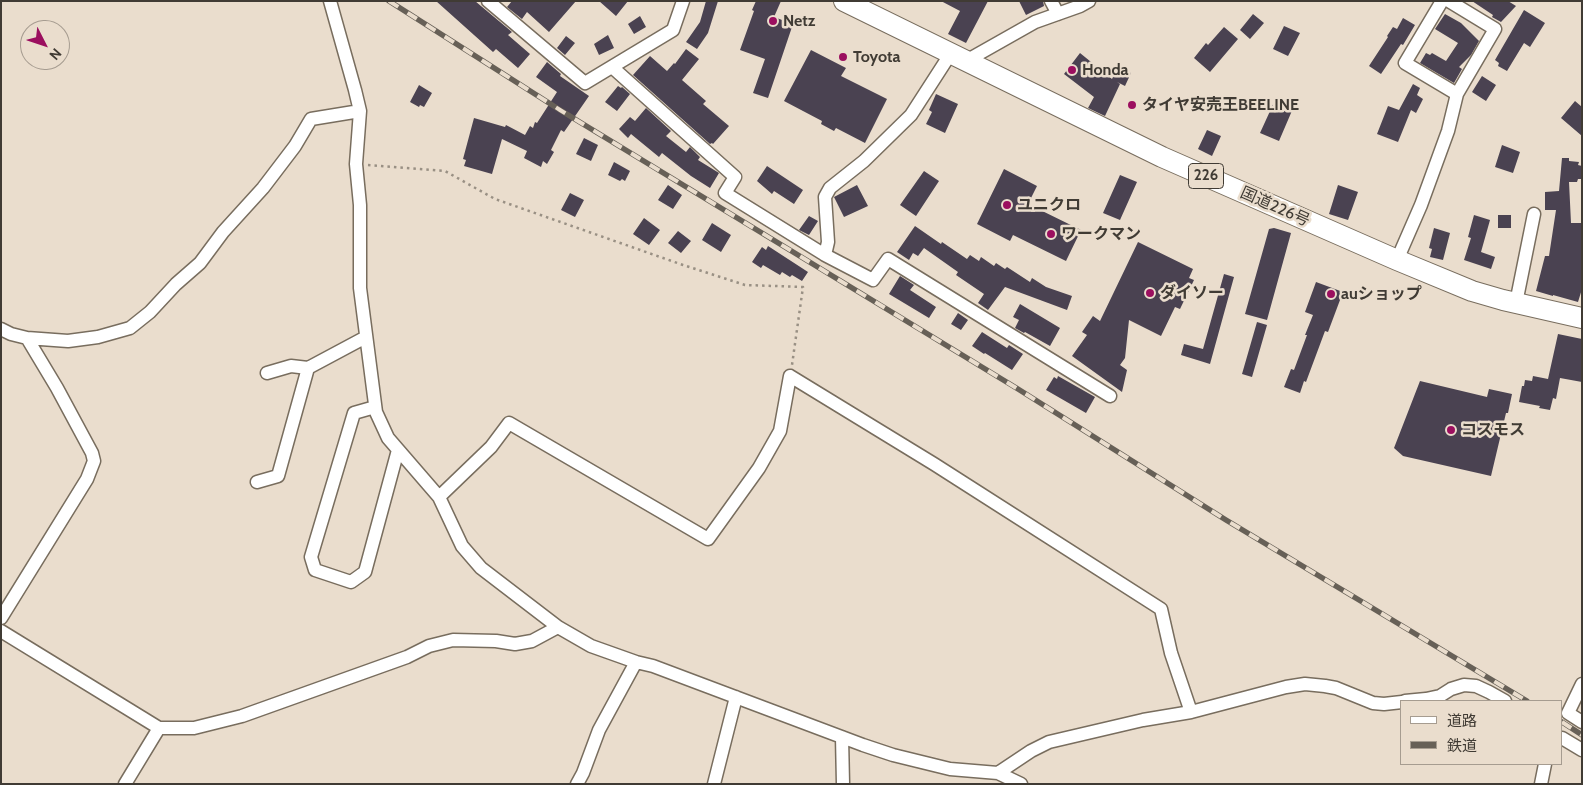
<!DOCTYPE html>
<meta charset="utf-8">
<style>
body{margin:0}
#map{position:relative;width:1583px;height:785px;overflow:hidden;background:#eaddcd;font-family:Cabin,"Noto Sans JP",sans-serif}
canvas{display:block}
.frame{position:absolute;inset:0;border:2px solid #403b34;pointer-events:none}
.legend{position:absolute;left:1400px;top:700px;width:162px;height:65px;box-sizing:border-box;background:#eaddcd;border:1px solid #a69c90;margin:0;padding:6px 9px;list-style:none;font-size:15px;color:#403b34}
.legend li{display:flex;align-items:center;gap:10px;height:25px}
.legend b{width:25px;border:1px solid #a69c90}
.north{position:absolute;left:20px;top:20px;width:50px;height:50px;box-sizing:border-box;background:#eaddcd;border:1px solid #a69c90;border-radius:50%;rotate:131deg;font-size:14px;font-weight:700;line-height:20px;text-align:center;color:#403b34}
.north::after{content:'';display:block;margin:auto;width:18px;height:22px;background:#9b0f5f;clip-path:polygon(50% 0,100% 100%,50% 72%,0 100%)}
</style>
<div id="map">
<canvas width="1583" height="785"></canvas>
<div class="frame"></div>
<ul class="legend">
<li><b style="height:6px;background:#fff"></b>道路</li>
<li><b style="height:6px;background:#676057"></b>鉄道</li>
</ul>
<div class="north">N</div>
</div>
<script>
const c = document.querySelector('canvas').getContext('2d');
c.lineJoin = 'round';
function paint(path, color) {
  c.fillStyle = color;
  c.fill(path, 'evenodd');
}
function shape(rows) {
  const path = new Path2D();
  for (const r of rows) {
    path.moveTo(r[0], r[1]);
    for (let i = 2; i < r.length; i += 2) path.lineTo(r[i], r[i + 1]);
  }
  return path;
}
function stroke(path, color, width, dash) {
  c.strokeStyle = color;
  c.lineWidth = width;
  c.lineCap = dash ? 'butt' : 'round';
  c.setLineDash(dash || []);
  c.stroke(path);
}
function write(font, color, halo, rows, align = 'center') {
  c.font = font + ' Cabin,"Noto Sans JP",sans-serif';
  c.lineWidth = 5;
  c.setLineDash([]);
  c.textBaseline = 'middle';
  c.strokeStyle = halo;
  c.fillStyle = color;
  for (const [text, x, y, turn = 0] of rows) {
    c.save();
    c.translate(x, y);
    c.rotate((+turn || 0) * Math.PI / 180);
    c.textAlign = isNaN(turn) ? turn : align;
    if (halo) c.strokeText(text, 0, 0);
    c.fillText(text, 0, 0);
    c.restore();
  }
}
const building = shape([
 [436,1,475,1,512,32,508,35,530,54,518,68,496,49,493,52],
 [512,1,576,1,549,32,527,12,522,19,507,7],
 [599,1,628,1,616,16],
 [706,1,718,1,708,33,697,49,686,42,700,22],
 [756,1,781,1,774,17,793,24,768,98,753,93,765,59,740,50,754,11,752,10],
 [941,1,988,1,966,43,948,34,960,11],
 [1019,1,1043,1,1044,6,1026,15],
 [1472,1,1508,1,1516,6,1501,22,1492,17,1493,15],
 [1524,10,1545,23,1530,47,1524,43,1507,71,1498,66,1499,63,1495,60],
 [1253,14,1264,23,1250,39,1240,30],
 [1445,14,1461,23,1479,41,1471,55,1459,67,1462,69,1454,83,1420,63,1426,53,1430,55,1432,53,1446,61,1458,43,1435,29],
 [640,16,646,27,634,34,628,24],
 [1403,18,1415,25,1403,45,1401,44,1381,74,1369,66,1388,37,1387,36,1393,27,1397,29],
 [1284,26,1300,33,1288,56,1273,49],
 [1224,27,1238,39,1210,72,1194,58,1206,43,1208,45],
 [608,35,614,48,599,55,594,44],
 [566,36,575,43,565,55,557,48],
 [686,49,699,59,682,80,706,101,703,104,729,126,713,144,712,143,710,144,633,75,650,56,667,71,674,63,675,64],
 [811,50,846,68,841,76,887,99,865,143,836,128,834,131,821,124,822,121,784,101],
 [1080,53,1112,79,1118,67,1131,73,1125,86,1117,82,1120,84,1105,116,1088,108,1094,97,1064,74],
 [547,62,561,74,560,76,589,96,564,132,561,130,551,150,554,152,547,164,543,161,541,167,524,158,527,151,502,139,492,174,464,166,466,160,463,159,474,118,505,127,506,125,525,135,530,126,533,128,535,122,537,123,557,92,536,77],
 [1482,76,1496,85,1486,101,1472,92],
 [1413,84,1420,88,1417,95,1423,99,1416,113,1411,110,1398,142,1377,134,1388,106,1399,110],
 [419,85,432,93,424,107,420,105,419,107,410,102],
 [618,86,621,88,622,87,630,94,617,111,605,102],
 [936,94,958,104,945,133,926,124,932,112,929,110],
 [1276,98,1294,106,1279,141,1260,133],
 [1575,101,1582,107,1582,136,1561,118],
 [646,108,671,131,666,136,686,152,690,147,700,157,698,160,719,173,710,188,691,176,662,153,659,157,631,134,628,138,619,129,630,117,635,121],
 [1207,130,1221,136,1212,156,1198,149],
 [584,138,598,145,591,161,576,154],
 [1502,145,1520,152,1513,173,1495,167],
 [1562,158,1569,158,1569,161,1579,162,1578,165,1582,166,1582,179,1578,179,1577,182,1569,182,1571,223,1582,223,1582,289,1578,302,1553,295,1553,296,1536,291,1545,256,1549,256,1556,210,1545,210,1545,192,1559,191],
 [614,162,630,171,625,181,622,179,620,181,608,175],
 [767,166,803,190,794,204,774,191,772,194,757,181],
 [1004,169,1037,186,1028,204,1081,230,1066,261,1013,235,1010,241,977,224],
 [924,171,939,181,916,216,900,205],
 [1120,175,1137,182,1120,220,1103,213],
 [668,185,682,195,673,209,658,200],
 [857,185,868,206,844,217,834,197],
 [1338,185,1358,192,1348,220,1329,214],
 [570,193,584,200,575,217,561,210],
 [1474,215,1490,220,1481,252,1495,257,1491,269,1464,260,1471,238,1468,237],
 [1498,215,1511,215,1511,228,1498,228],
 [809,216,818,221,809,235,799,230],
 [644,218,660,230,649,245,633,234],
 [712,223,731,235,721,252,702,240],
 [915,226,941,244,942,242,967,259,970,255,979,261,981,257,994,266,996,263,1005,269,1007,267,1030,282,1032,278,1046,287,1072,296,1067,310,1005,287,988,310,978,303,984,294,956,275,958,272,924,248,918,256,913,253,909,260,897,252],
 [1274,228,1291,233,1267,320,1245,314,1269,229],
 [1434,228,1450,233,1443,260,1430,257,1432,249,1429,248],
 [678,231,691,241,681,253,668,243],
 [1138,242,1193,269,1189,278,1194,280,1180,309,1175,307,1161,336,1129,320,1125,358,1120,365,1127,370,1122,392,1072,356,1087,335,1082,332,1093,316,1100,321],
 [768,246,808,272,802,281,792,275,790,277,782,272,780,275,763,265,761,268,752,262,762,247,766,250],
 [1224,274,1234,277,1210,364,1181,355,1184,344,1203,349],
 [900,276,914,285,910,290,936,307,929,318,889,294],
 [1316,282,1343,292,1328,332,1325,331,1306,382,1304,381,1300,393,1284,387,1291,369,1294,370,1307,335,1305,335,1313,315,1305,312],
 [1020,304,1060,328,1050,346,1025,332,1024,333,1015,328,1019,320,1013,317],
 [958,313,968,320,961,330,951,324],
 [1257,322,1267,325,1252,377,1242,374],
 [982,332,1007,348,1009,345,1023,354,1012,370,985,353,984,354,972,346],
 [1558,334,1582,339,1582,382,1560,378,1556,399,1553,398,1550,410,1539,408,1540,406,1519,402,1522,386,1524,386,1525,380,1532,381,1533,376,1548,379],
 [1058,376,1095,397,1086,413,1046,390,1054,377,1057,379],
 [1420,381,1487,397,1489,389,1512,394,1508,413,1506,413,1491,476,1403,456,1394,448]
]);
const path = shape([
 [368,165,445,171,495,199,683,265,745,285,803,287,792,365]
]);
const minor = shape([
 [330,1,355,90,360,111,356,164,360,205,360,288,376,412,388,438,439,497,462,546,481,568,558,627,591,646,636,662,653,666,863,745,893,755,950,769,998,773,1021,784],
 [488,1,585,83,673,30,683,1],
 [1051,1,1058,14],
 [1442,1,1405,63,1457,94],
 [951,53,911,115,864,161,830,188,825,197,828,242,825,255,873,280,888,259,1110,396],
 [966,61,1035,22,1080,6,1089,1],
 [612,67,735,177,725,193,825,255],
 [1397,260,1421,205,1448,131,1457,94,1495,29,1449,1],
 [1516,303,1534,214],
 [1,329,11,334,27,338,68,341,98,337,130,328,150,312,176,284,200,263,223,232,263,188,295,146,311,119,360,111],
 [267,373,291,366,308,368,366,337],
 [375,407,354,413,311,557,315,570,351,582,365,572,398,450],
 [257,482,278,476,308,368],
 [439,497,491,447,509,423,708,539,759,468,780,431,790,376,934,464,1161,609,1171,653,1191,712],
 [1,618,87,479,94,461,92,453,57,388,27,338],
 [1,631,159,728,194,728,242,716,407,657,429,646,453,640,496,641,515,644,532,641,558,627],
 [1582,684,1568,713,1582,722],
 [1405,701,1426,699,1440,696,1451,689,1464,685,1476,686,1489,692,1505,701],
 [842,737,843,784],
 [1562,738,1582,750],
 [998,773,1031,751,1049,742,1143,720,1191,712,1286,687,1305,684,1325,686,1336,688,1373,703,1384,704,1402,702],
 [125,784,159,728],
 [577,784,583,773,599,730,636,662],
 [714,784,736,697],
 [1541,784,1545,764]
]);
const trunk = shape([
 [844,1,1162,157,1397,260,1472,291,1503,300,1582,318]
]);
const rail = shape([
 [389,1,560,110,1018,389,1226,520,1527,701],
 [1562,722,1582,735]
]);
const markers = [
 [773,21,5,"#9b0f5f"],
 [843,57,5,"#9b0f5f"],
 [1072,70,5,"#9b0f5f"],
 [1132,105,5,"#9b0f5f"],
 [1007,205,5,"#9b0f5f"],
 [1051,234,5,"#9b0f5f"],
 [1150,293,5,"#9b0f5f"],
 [1331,294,5,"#9b0f5f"],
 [1451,430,5,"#9b0f5f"]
];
const shields = [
 [1206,176,35]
];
const shieldNames = [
 ["226",1206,176]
];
const poiNames = [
 ["Netz",783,21],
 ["Toyota",853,57],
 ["Honda",1082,70],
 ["タイヤ安売王BEELINE",1142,105],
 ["ユニクロ",1017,205],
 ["ワークマン",1061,234],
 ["ダイソー",1160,293],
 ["auショップ",1341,294],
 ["コスモス",1461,430]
];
const streetNames = [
 ["国道226号",1275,207,24]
];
paint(building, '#4a4251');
stroke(minor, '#786d5e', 15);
stroke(trunk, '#786d5e', 22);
stroke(path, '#999084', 2.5, [2.5, 4]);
stroke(minor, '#fff', 12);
stroke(trunk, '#fff', 20);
stroke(rail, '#676057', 5.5);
stroke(rail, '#eaddcd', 4, [11]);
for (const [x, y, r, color] of markers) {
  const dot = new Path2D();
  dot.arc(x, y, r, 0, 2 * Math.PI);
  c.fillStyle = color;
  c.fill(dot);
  stroke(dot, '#eaddcd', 2);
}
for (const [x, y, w] of shields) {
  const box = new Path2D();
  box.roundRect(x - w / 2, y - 12.5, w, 25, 4);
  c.fillStyle = '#eaddcd';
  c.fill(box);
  stroke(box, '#403b34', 1);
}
write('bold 15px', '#403b34', null, shieldNames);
write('bold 16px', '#403b34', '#eaddcd', poiNames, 'left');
write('16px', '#403b34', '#eaddcd', streetNames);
</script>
